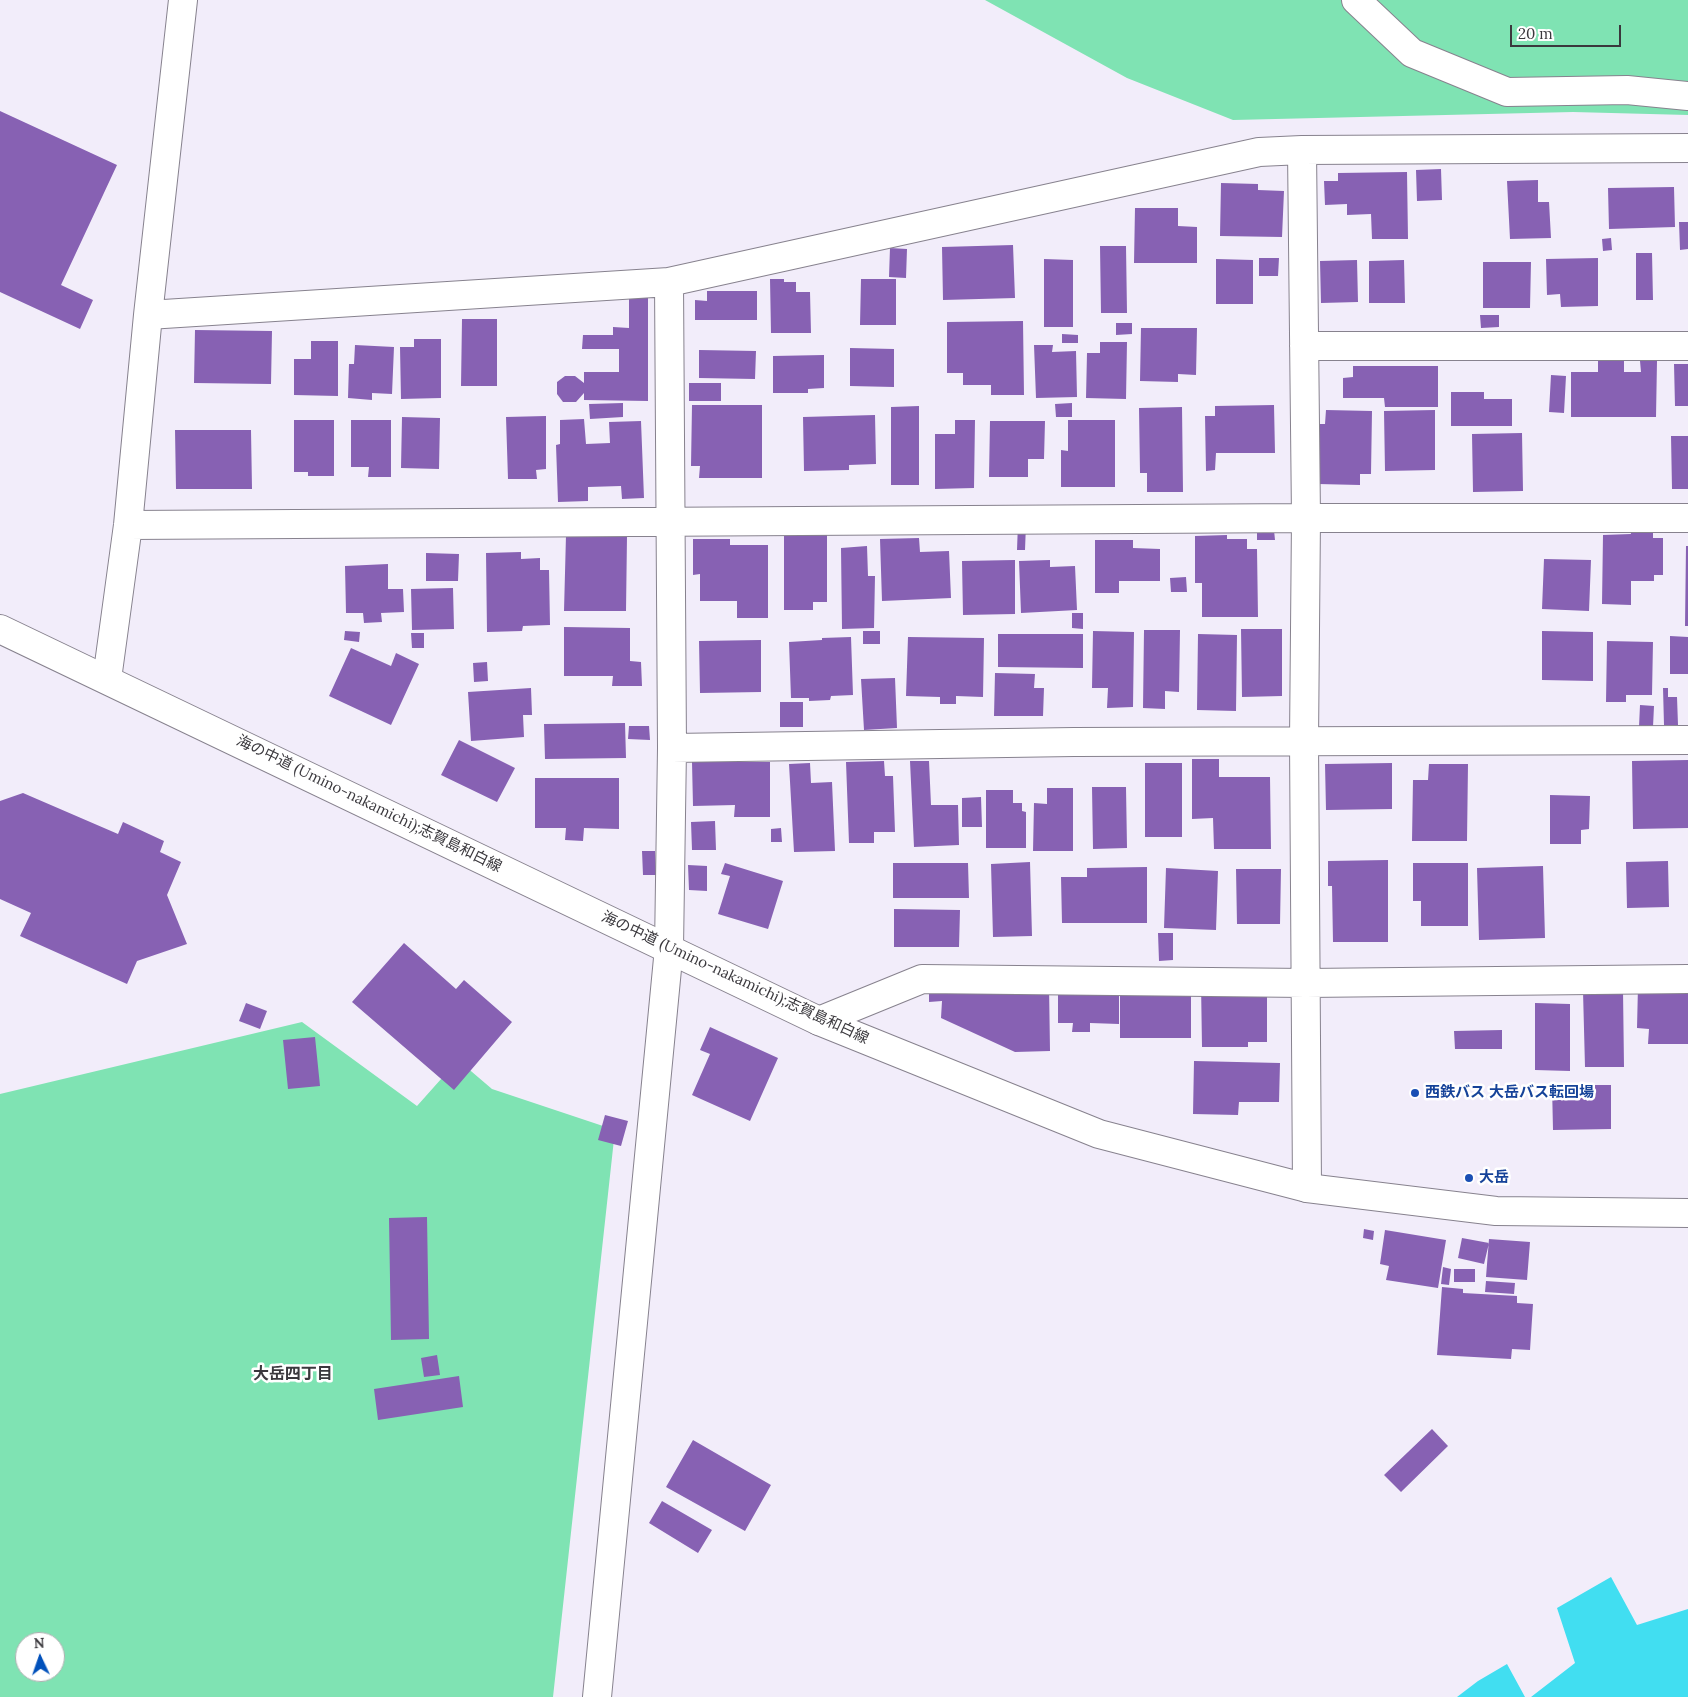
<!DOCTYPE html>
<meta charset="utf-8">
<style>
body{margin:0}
#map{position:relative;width:1688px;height:1697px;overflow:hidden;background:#f2edfa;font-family:Lora,serif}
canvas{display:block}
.north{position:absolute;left:15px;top:1632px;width:50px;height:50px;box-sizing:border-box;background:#fff;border:1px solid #b0afb1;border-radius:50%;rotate:357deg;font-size:14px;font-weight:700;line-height:20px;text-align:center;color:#3a383d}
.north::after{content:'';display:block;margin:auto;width:18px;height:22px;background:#0151bb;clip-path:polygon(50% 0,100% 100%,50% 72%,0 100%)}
.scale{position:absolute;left:1510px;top:25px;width:111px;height:22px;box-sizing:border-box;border:2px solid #3a383d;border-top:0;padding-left:6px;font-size:15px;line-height:18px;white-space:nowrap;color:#3a383d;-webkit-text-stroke:4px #fff;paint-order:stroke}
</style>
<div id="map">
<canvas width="1688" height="1697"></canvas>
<div class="north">N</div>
<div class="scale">20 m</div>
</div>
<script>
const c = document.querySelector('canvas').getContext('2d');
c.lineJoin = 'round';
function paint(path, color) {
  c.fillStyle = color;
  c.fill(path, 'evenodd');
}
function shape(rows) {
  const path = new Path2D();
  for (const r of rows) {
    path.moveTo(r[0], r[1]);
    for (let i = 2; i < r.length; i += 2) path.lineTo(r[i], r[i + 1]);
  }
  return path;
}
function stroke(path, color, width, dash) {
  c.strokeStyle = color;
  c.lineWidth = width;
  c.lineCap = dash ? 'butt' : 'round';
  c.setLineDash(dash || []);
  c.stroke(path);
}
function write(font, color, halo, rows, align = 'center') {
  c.font = font + ' Lora,"Noto Sans JP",serif';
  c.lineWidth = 5;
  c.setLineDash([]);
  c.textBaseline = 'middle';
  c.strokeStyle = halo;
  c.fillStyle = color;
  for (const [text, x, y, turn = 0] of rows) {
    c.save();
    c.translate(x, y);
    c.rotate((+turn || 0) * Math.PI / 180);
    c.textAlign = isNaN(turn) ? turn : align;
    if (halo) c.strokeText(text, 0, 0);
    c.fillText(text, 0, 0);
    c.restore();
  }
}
const green = shape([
 [985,0,1688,0,1688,115,1573,112,1233,120,1127,78],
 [302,1022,417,1106,458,1060,492,1089,615,1130,553,1697,0,1697,0,1094],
 [25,1642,55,1642,55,1672,25,1672]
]);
const water = shape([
 [1611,1577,1637,1625,1688,1609,1688,1697,1531,1697,1575,1663,1557,1608],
 [1507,1664,1525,1697,1457,1697,1478,1681]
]);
const building = shape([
 [0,111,117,165,61,285,93,300,80,329,0,292],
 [1441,169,1442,200,1417,201,1416,170],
 [1407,172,1408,239,1372,239,1371,214,1347,215,1347,204,1325,205,1324,181,1338,181,1338,173],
 [1538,180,1538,202,1549,202,1551,238,1510,239,1507,181],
 [1221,183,1258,184,1258,190,1284,191,1282,237,1220,236],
 [1674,187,1675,227,1609,229,1608,188],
 [1135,208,1178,208,1178,226,1197,227,1197,263,1134,263],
 [1679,222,1688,222,1688,249,1680,250],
 [1611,238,1612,250,1603,251,1602,239],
 [1013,245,1015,298,943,300,942,247],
 [1100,246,1126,246,1127,313,1101,313],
 [890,248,907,249,906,278,889,277],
 [1636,253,1652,253,1653,300,1636,300],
 [1259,258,1279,258,1278,276,1259,276],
 [1598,258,1598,306,1561,307,1560,294,1547,295,1546,259],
 [1044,259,1073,260,1073,327,1044,327],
 [1216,259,1253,260,1253,304,1216,304],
 [1357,260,1358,302,1321,303,1320,261],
 [1404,260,1405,303,1369,303,1369,261],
 [1483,262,1531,262,1530,308,1483,308],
 [770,279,784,279,784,282,796,282,796,292,810,292,811,333,771,333],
 [861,279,896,279,896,325,860,325],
 [707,291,757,291,757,320,695,320,695,300,707,301],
 [629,295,648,296,648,401,584,400,584,393,576,402,563,402,557,394,557,382,565,376,575,376,584,383,584,372,619,372,619,349,582,349,583,335,613,335,613,327,629,328],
 [1480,315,1499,315,1499,327,1481,328],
 [462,319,497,319,497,386,461,386],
 [1023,321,1024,395,991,395,991,385,963,385,963,373,947,373,947,322],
 [1116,323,1132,323,1132,334,1116,335],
 [1141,328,1197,328,1196,375,1178,374,1178,382,1140,381],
 [195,330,272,331,271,384,194,383],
 [1062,334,1078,335,1078,343,1062,343],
 [414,339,441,339,441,398,401,399,400,347,414,347],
 [311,341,338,341,338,396,294,395,294,359,311,359],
 [1100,342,1127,342,1126,399,1086,398,1087,353,1100,353],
 [355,345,394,347,392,394,372,393,372,400,348,398,349,364,354,364],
 [1034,345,1053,345,1052,352,1076,351,1077,397,1036,398],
 [850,348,894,349,894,387,850,386],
 [699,350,756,351,755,379,699,378],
 [824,355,824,388,808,389,808,393,773,393,773,356],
 [1598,361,1624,361,1624,372,1641,372,1640,361,1657,361,1656,417,1571,417,1571,372,1598,372],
 [1674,364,1688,364,1688,406,1675,406],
 [1353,366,1438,366,1438,407,1385,407,1384,398,1343,398,1343,378,1353,377],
 [1551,375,1566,376,1564,413,1549,412],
 [689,383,721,383,721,401,689,401],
 [1451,392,1484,392,1484,399,1512,399,1512,426,1451,426],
 [623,403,623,417,590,419,589,404],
 [1072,403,1072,417,1056,417,1055,404],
 [692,405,762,405,762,478,699,478,700,466,691,466],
 [1274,405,1275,453,1216,453,1215,470,1206,471,1205,416,1215,416,1215,406],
 [919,406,919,485,891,485,891,407],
 [1182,407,1183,492,1147,492,1147,473,1140,473,1139,408],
 [1326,410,1372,411,1371,474,1360,474,1360,485,1318,484,1320,424,1325,424],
 [1435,410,1435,470,1385,471,1384,411],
 [875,415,876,464,849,465,849,470,804,471,803,417],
 [546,416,546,469,536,470,537,479,508,479,506,417],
 [402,417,440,418,439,469,401,468],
 [584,419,586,444,610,443,609,422,641,421,644,498,622,499,621,486,588,487,588,501,558,502,556,445,560,444,560,420],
 [294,420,334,420,334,476,308,476,308,472,294,472],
 [351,420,391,420,391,477,368,477,369,467,351,467],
 [955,420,975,420,974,488,935,489,935,434,955,434],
 [1068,420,1115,420,1115,487,1061,487,1061,450,1068,451],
 [990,421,1045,421,1044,459,1028,459,1028,477,989,477],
 [175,430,251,430,252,489,176,489],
 [1522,433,1523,491,1473,492,1472,434],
 [1671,436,1688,436,1688,489,1672,489],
 [1018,523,1026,524,1025,550,1017,550],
 [1630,528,1653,528,1653,538,1663,538,1663,575,1654,575,1654,581,1631,581,1631,605,1602,604,1603,535,1631,534],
 [1257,530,1274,530,1275,540,1257,540],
 [827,532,827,602,813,602,813,610,784,610,784,533],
 [566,535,627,536,626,611,564,611],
 [1227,535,1227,539,1247,539,1247,549,1257,549,1258,617,1202,617,1202,583,1195,583,1195,536],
 [919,538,920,552,949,551,951,598,882,601,880,539],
 [693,539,730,539,730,545,768,545,768,618,737,618,737,601,700,601,700,574,693,575],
 [1095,540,1133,540,1133,548,1160,549,1160,581,1119,581,1119,593,1095,593],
 [867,546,868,576,875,576,874,628,842,629,841,548],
 [1686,546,1688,546,1688,626,1685,626],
 [521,552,521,559,540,558,540,570,549,570,550,625,523,626,522,631,487,632,486,553],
 [426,553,459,554,458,581,426,581],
 [1544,559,1591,560,1589,611,1542,609],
 [1015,560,1015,614,963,615,962,561],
 [1050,560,1050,567,1075,566,1077,610,1021,613,1019,561],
 [388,564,388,589,403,589,404,612,381,613,382,622,364,623,363,613,346,613,345,566],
 [1186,577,1187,592,1171,592,1170,578],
 [453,588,454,629,412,630,411,589],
 [1072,613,1083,613,1083,629,1072,628],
 [564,627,630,628,630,661,641,662,642,686,612,686,613,676,564,676],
 [1241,629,1282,629,1282,696,1242,697],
 [1144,630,1180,630,1179,692,1165,691,1165,709,1143,708],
 [345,631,360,632,359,642,344,640],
 [863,631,880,631,880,644,863,644],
 [1093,631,1134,632,1133,707,1107,708,1108,688,1092,688],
 [1542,631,1593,632,1593,681,1542,680],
 [411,633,424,633,424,648,412,648],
 [998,634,1083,634,1083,668,998,667],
 [1198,634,1237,635,1236,711,1197,710],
 [1670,636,1688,637,1688,674,1670,674],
 [851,637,853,695,831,696,830,700,809,701,809,698,791,698,789,642,822,640,822,638],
 [908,637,984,638,983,697,956,696,956,704,940,704,940,697,906,696],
 [761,640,761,692,700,693,699,641],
 [1607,641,1653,642,1652,695,1626,695,1626,702,1606,702],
 [351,648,391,666,396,653,419,664,391,725,329,696],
 [487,662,488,681,474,682,473,663],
 [995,673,1035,674,1034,688,1044,688,1043,716,994,716],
 [895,678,897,728,864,730,861,679],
 [531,688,532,715,523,715,524,737,471,741,468,692],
 [1663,688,1668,688,1668,697,1677,697,1678,725,1664,725],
 [780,702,803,702,803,727,780,727],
 [1640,705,1654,706,1653,727,1639,727],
 [625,723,626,758,545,759,544,724],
 [629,726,649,726,650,740,628,739],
 [459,740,515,768,497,802,441,775],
 [1192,759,1219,759,1219,777,1270,777,1271,849,1214,849,1213,818,1192,819],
 [1688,760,1688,828,1633,829,1632,761],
 [884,761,885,776,893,776,895,832,874,832,874,843,849,843,846,762],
 [910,761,929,761,931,805,958,805,959,845,914,847],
 [692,762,770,762,770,817,734,817,735,805,693,806],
 [810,763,811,783,832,782,835,851,794,852,789,764],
 [1145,763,1182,763,1182,837,1145,837],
 [1392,763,1392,809,1326,810,1325,764],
 [1429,764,1468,764,1467,841,1412,841,1413,780,1428,780],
 [535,778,619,778,619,829,584,828,583,841,565,840,566,828,535,828],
 [1092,787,1126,787,1127,848,1093,849],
 [1047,788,1073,788,1073,851,1033,851,1034,803,1047,804],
 [986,790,1013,790,1013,803,1022,803,1022,811,1026,812,1026,848,986,848],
 [23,793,118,834,123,822,164,841,160,852,181,862,167,895,187,944,137,961,127,984,20,936,31,913,0,899,0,801],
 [1550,795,1590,796,1589,829,1581,830,1581,844,1550,844],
 [981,797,982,827,962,827,962,798],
 [715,821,716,850,692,850,691,822],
 [781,828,782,842,771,842,771,829],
 [642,851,655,851,656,875,643,875],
 [1388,860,1388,942,1333,942,1332,886,1328,886,1328,861],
 [1668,861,1669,907,1627,908,1626,862],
 [1030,862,1032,936,993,937,991,864],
 [725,863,783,881,768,929,718,914,730,876,721,874],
 [893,863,968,863,969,898,893,898],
 [1413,863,1468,863,1468,926,1421,926,1421,901,1413,901],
 [688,865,707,866,707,891,689,890],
 [1543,866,1545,938,1479,940,1477,868],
 [1147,867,1147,923,1062,923,1061,877,1087,877,1087,868],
 [1166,868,1218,871,1216,930,1164,928],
 [1236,869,1281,869,1280,924,1237,924],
 [894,909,960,910,959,947,894,947],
 [1158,933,1173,933,1173,960,1159,961],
 [404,943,456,989,464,980,512,1022,454,1090,352,1002],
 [1201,983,1267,993,1267,1042,1248,1042,1248,1047,1202,1047],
 [1049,984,1050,1051,1015,1052,941,1018,942,1001,929,1002,929,986],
 [1638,986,1688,986,1688,1044,1648,1044,1649,1029,1637,1028],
 [1058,987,1119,988,1119,1024,1090,1023,1090,1032,1072,1032,1073,1023,1058,1023],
 [1623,990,1624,1067,1585,1067,1583,991],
 [1120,994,1191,995,1191,1038,1120,1038],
 [246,1003,267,1011,260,1029,239,1021],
 [1535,1003,1570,1004,1570,1071,1535,1070],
 [710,1027,778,1058,750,1121,692,1095,710,1054,700,1050],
 [1502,1030,1502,1049,1455,1049,1454,1031],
 [315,1037,320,1086,288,1089,283,1040],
 [1194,1061,1280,1063,1279,1102,1239,1102,1238,1115,1193,1114],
 [1552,1085,1611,1085,1611,1129,1553,1130],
 [605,1115,628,1121,621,1146,598,1140],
 [427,1217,429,1339,391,1340,389,1218],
 [1364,1229,1374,1231,1373,1240,1363,1238],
 [1385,1230,1446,1240,1438,1288,1386,1280,1389,1266,1380,1264],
 [1462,1238,1489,1243,1484,1264,1458,1258],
 [1489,1239,1530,1242,1527,1280,1486,1277],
 [1443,1267,1451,1269,1449,1285,1441,1284],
 [1454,1269,1475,1269,1475,1282,1454,1282],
 [1486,1281,1515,1283,1514,1294,1485,1292],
 [1442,1287,1463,1289,1463,1293,1517,1296,1517,1303,1533,1304,1530,1350,1512,1349,1511,1359,1437,1355],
 [437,1355,440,1375,424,1377,421,1358],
 [459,1376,463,1407,378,1420,374,1389],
 [1432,1429,1448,1446,1401,1492,1384,1475],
 [693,1440,771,1485,745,1531,666,1487],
 [662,1501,712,1530,698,1553,649,1523]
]);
const minor = shape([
 [1356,0,1412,53,1507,92,1627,90,1688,96],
 [1302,150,1306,518,1304,741,1307,1188],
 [148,315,669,282,1259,152,1302,150,1688,148],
 [1304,346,1688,346],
 [128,525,1306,518,1688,518],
 [107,679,128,525,148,315,183,0],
 [672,748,1074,742,1688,740],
 [819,1021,922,979,1306,983,1688,979],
 [597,1697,669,948,672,748,669,282]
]);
const major = shape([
 [0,629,819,1021,1099,1134,1307,1188,1496,1211,1688,1213]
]);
const markers = [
 [1415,1093,5,"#1a4fb4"],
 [1469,1178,5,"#1a4fb4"]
];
const streetNames = [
 ["海の中道 (Umino-nakamichi);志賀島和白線",369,804,26],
 ["海の中道 (Umino-nakamichi);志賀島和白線",735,978,25]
];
const transitNames = [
 ["西鉄バス 大岳バス転回場",1425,1093],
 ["大岳",1479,1178]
];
const neighbourhoodNames = [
 ["大岳四丁目",293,1374]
];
paint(green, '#7fe3b3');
paint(water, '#41def1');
paint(building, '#8761b3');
stroke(minor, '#87828e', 30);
stroke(major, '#87828e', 30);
stroke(minor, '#fff', 28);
stroke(major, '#fff', 28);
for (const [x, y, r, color] of markers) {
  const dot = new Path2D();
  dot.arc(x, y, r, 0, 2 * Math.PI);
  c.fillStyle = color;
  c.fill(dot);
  stroke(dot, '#fff', 2);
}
write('15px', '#3a383d', '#fff', streetNames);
write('bold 15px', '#164399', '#fff', transitNames, 'left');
write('bold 16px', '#3a383d', '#fff', neighbourhoodNames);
</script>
